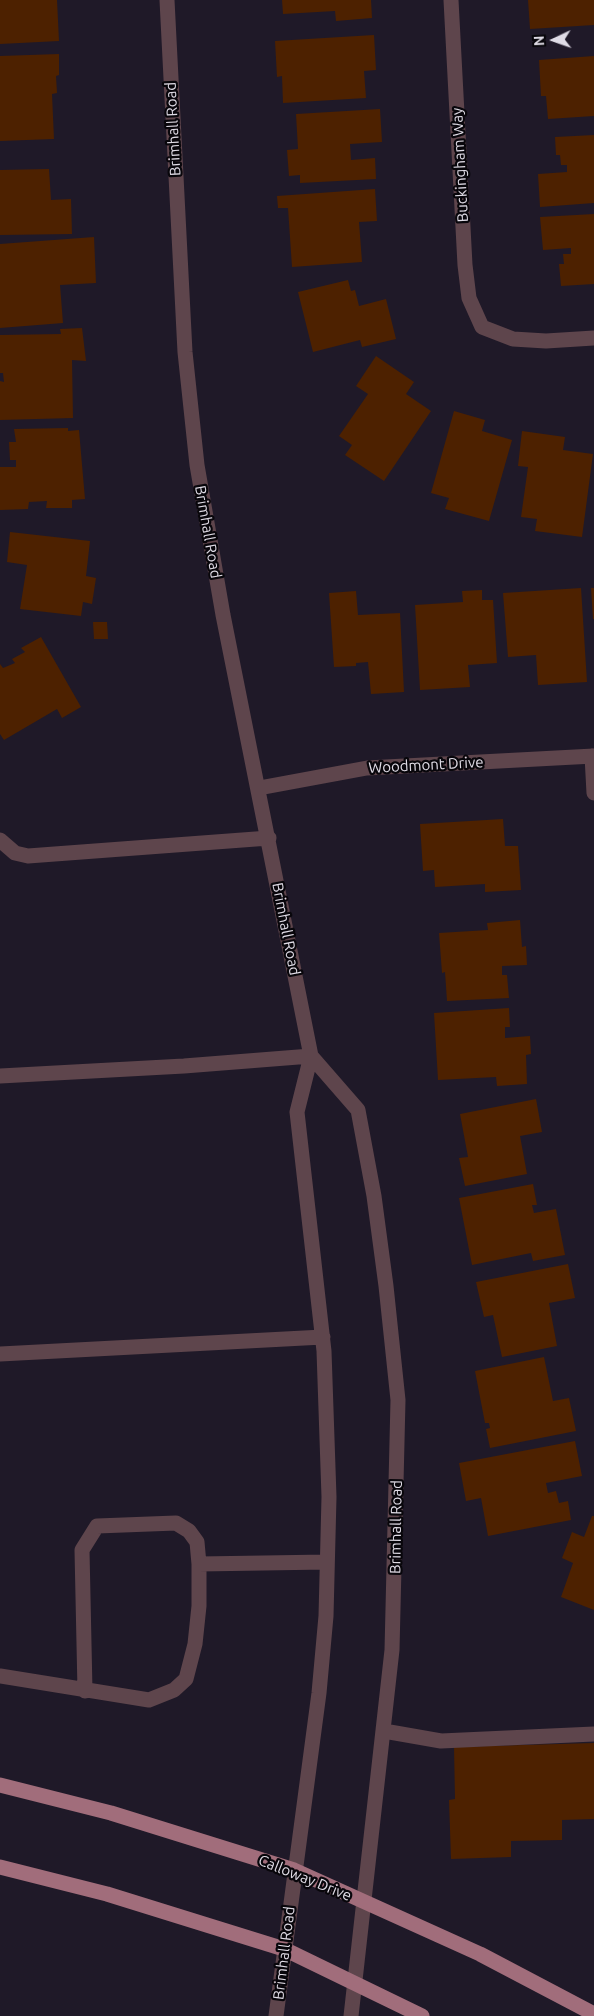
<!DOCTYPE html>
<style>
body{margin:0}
#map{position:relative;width:594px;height:2016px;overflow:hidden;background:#1f1928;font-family:Ubuntu,sans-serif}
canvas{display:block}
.north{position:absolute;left:529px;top:15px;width:50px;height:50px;-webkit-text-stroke:4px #08060b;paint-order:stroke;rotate:267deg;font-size:14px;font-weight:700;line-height:20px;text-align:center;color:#e0dce6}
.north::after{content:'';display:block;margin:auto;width:18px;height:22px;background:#e0dce6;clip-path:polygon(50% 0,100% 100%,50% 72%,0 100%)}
</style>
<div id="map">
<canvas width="594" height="2016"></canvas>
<div class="north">N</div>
</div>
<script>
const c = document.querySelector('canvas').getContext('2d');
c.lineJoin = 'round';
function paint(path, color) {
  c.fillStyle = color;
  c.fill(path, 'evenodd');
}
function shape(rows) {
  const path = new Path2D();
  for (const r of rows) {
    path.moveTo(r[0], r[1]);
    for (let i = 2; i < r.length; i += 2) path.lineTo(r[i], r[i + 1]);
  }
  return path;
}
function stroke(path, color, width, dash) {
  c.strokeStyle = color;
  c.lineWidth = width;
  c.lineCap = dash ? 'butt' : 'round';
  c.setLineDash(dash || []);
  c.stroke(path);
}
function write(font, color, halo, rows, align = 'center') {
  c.font = font + ' Ubuntu,sans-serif';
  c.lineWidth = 4.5;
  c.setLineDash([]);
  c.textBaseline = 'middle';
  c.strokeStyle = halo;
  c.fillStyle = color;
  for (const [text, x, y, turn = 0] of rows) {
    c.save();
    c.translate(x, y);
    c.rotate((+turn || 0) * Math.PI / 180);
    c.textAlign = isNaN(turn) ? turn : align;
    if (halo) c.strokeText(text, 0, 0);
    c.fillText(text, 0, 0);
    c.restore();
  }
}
const building = shape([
 [0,0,57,0,59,41,0,44],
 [282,0,371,0,372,18,336,21,335,11,283,14],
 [528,0,594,0,594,25,530,29],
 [374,35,376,70,364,71,366,98,283,103,282,76,277,77,275,41],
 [59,54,59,75,56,76,57,93,52,94,54,139,0,141,0,56],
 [594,56,594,116,548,119,546,96,541,96,539,60],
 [380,109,382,142,350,144,351,160,375,158,376,179,300,183,300,175,289,176,287,150,298,149,296,114],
 [594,135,594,203,540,207,538,174,567,172,567,165,561,165,560,155,556,155,555,137],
 [49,169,51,200,71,199,72,234,0,235,0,170],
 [375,189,377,221,359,222,362,262,292,267,288,208,278,208,277,196],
 [594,214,594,284,561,286,559,264,564,264,563,254,571,254,571,248,543,250,540,217],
 [94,237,96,283,60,285,63,323,0,328,0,244],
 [348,280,351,291,355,290,359,306,386,299,396,339,362,347,360,340,313,352,298,292],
 [82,328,86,361,72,360,73,418,0,420,0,381,4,382,3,373,0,373,0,335,61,334,60,329],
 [376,356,414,382,406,394,431,411,384,481,345,455,352,445,339,436,368,394,356,386],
 [454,411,485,420,482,431,512,440,489,521,445,509,449,498,431,493],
 [68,428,68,431,79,430,85,499,72,500,72,508,46,508,47,501,29,502,28,509,0,510,0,467,16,467,16,460,10,460,9,442,16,442,14,429],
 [522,431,565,437,563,450,593,454,582,537,535,531,537,519,521,517,528,467,518,466],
 [10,532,90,541,86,576,96,578,92,604,83,602,81,616,20,609,27,565,7,562],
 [581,588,587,682,538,685,536,655,508,657,503,593],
 [591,588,594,588,594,619,593,619],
 [482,590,482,600,493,600,497,663,468,665,470,687,420,690,415,605,463,602,462,591],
 [356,591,358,615,400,613,404,692,371,694,368,662,356,663,356,666,334,667,329,593],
 [93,622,107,622,108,639,94,639],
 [41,637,81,707,62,718,57,709,4,740,0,734,0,664,3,668,15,663,12,659,25,652,21,648],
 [503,819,505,846,518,846,521,890,485,892,485,884,435,887,434,870,423,871,420,824],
 [520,920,522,947,526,946,527,965,502,966,502,975,507,975,509,998,447,1001,445,972,442,973,439,933,488,930,487,923],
 [509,1008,510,1027,505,1027,505,1038,530,1036,531,1054,526,1055,527,1084,497,1086,496,1077,438,1080,434,1013],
 [536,1099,542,1132,520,1136,527,1174,465,1186,459,1158,468,1157,460,1114],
 [533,1184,537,1205,532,1205,534,1213,556,1209,565,1255,533,1261,531,1253,472,1265,459,1198],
 [568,1264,575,1298,549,1303,557,1346,502,1357,493,1315,484,1317,476,1282],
 [544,1357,553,1401,569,1398,576,1431,490,1448,486,1429,490,1428,489,1423,485,1423,475,1371],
 [575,1441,582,1476,546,1483,548,1493,556,1491,559,1503,568,1501,571,1520,488,1536,481,1498,466,1501,459,1463],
 [592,1516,594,1516,594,1610,561,1597,573,1563,562,1558,572,1532,584,1537],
 [594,1743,594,1819,562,1820,562,1840,511,1841,511,1857,451,1859,449,1800,455,1799,454,1747]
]);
const minor = shape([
 [167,0,185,352,197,465,223,615,311,1056,297,1112,324,1351,329,1497,326,1616,319,1693,276,2016],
 [451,0,465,265,469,298,482,327,513,339,546,341,594,338],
 [592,756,594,793],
 [259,788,367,768,594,756],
 [0,840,15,853,28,856,269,838],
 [311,1056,358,1110,374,1196,386,1286,398,1400,392,1650,351,2016],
 [0,1076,184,1066,311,1056],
 [0,1354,323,1337],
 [0,1676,149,1700,174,1690,186,1679,195,1644,199,1606,199,1564,327,1562],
 [85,1691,82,1550,97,1526,176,1523,189,1531,197,1542,199,1564],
 [384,1731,441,1741,594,1734]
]);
const major = shape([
 [0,1785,111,1813,294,1870,480,1954,594,2014],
 [0,1867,107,1894,284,1949,422,2016]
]);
const streetNames = [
 ["Brimhall Road",173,129,-93],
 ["Buckingham Way",460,165,-93],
 ["Brimhall Road",208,532,80],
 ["Woodmont Drive",426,765,-3],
 ["Brimhall Road",286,929,79],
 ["Brimhall Road",396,1527,-89],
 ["Calloway Drive",305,1878,22],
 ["Brimhall Road",284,1953,-83]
];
paint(building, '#4d2100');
stroke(minor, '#5e454c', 15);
stroke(major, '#a16d7b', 15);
write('15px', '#e0dce6', '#08060b', streetNames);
</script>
